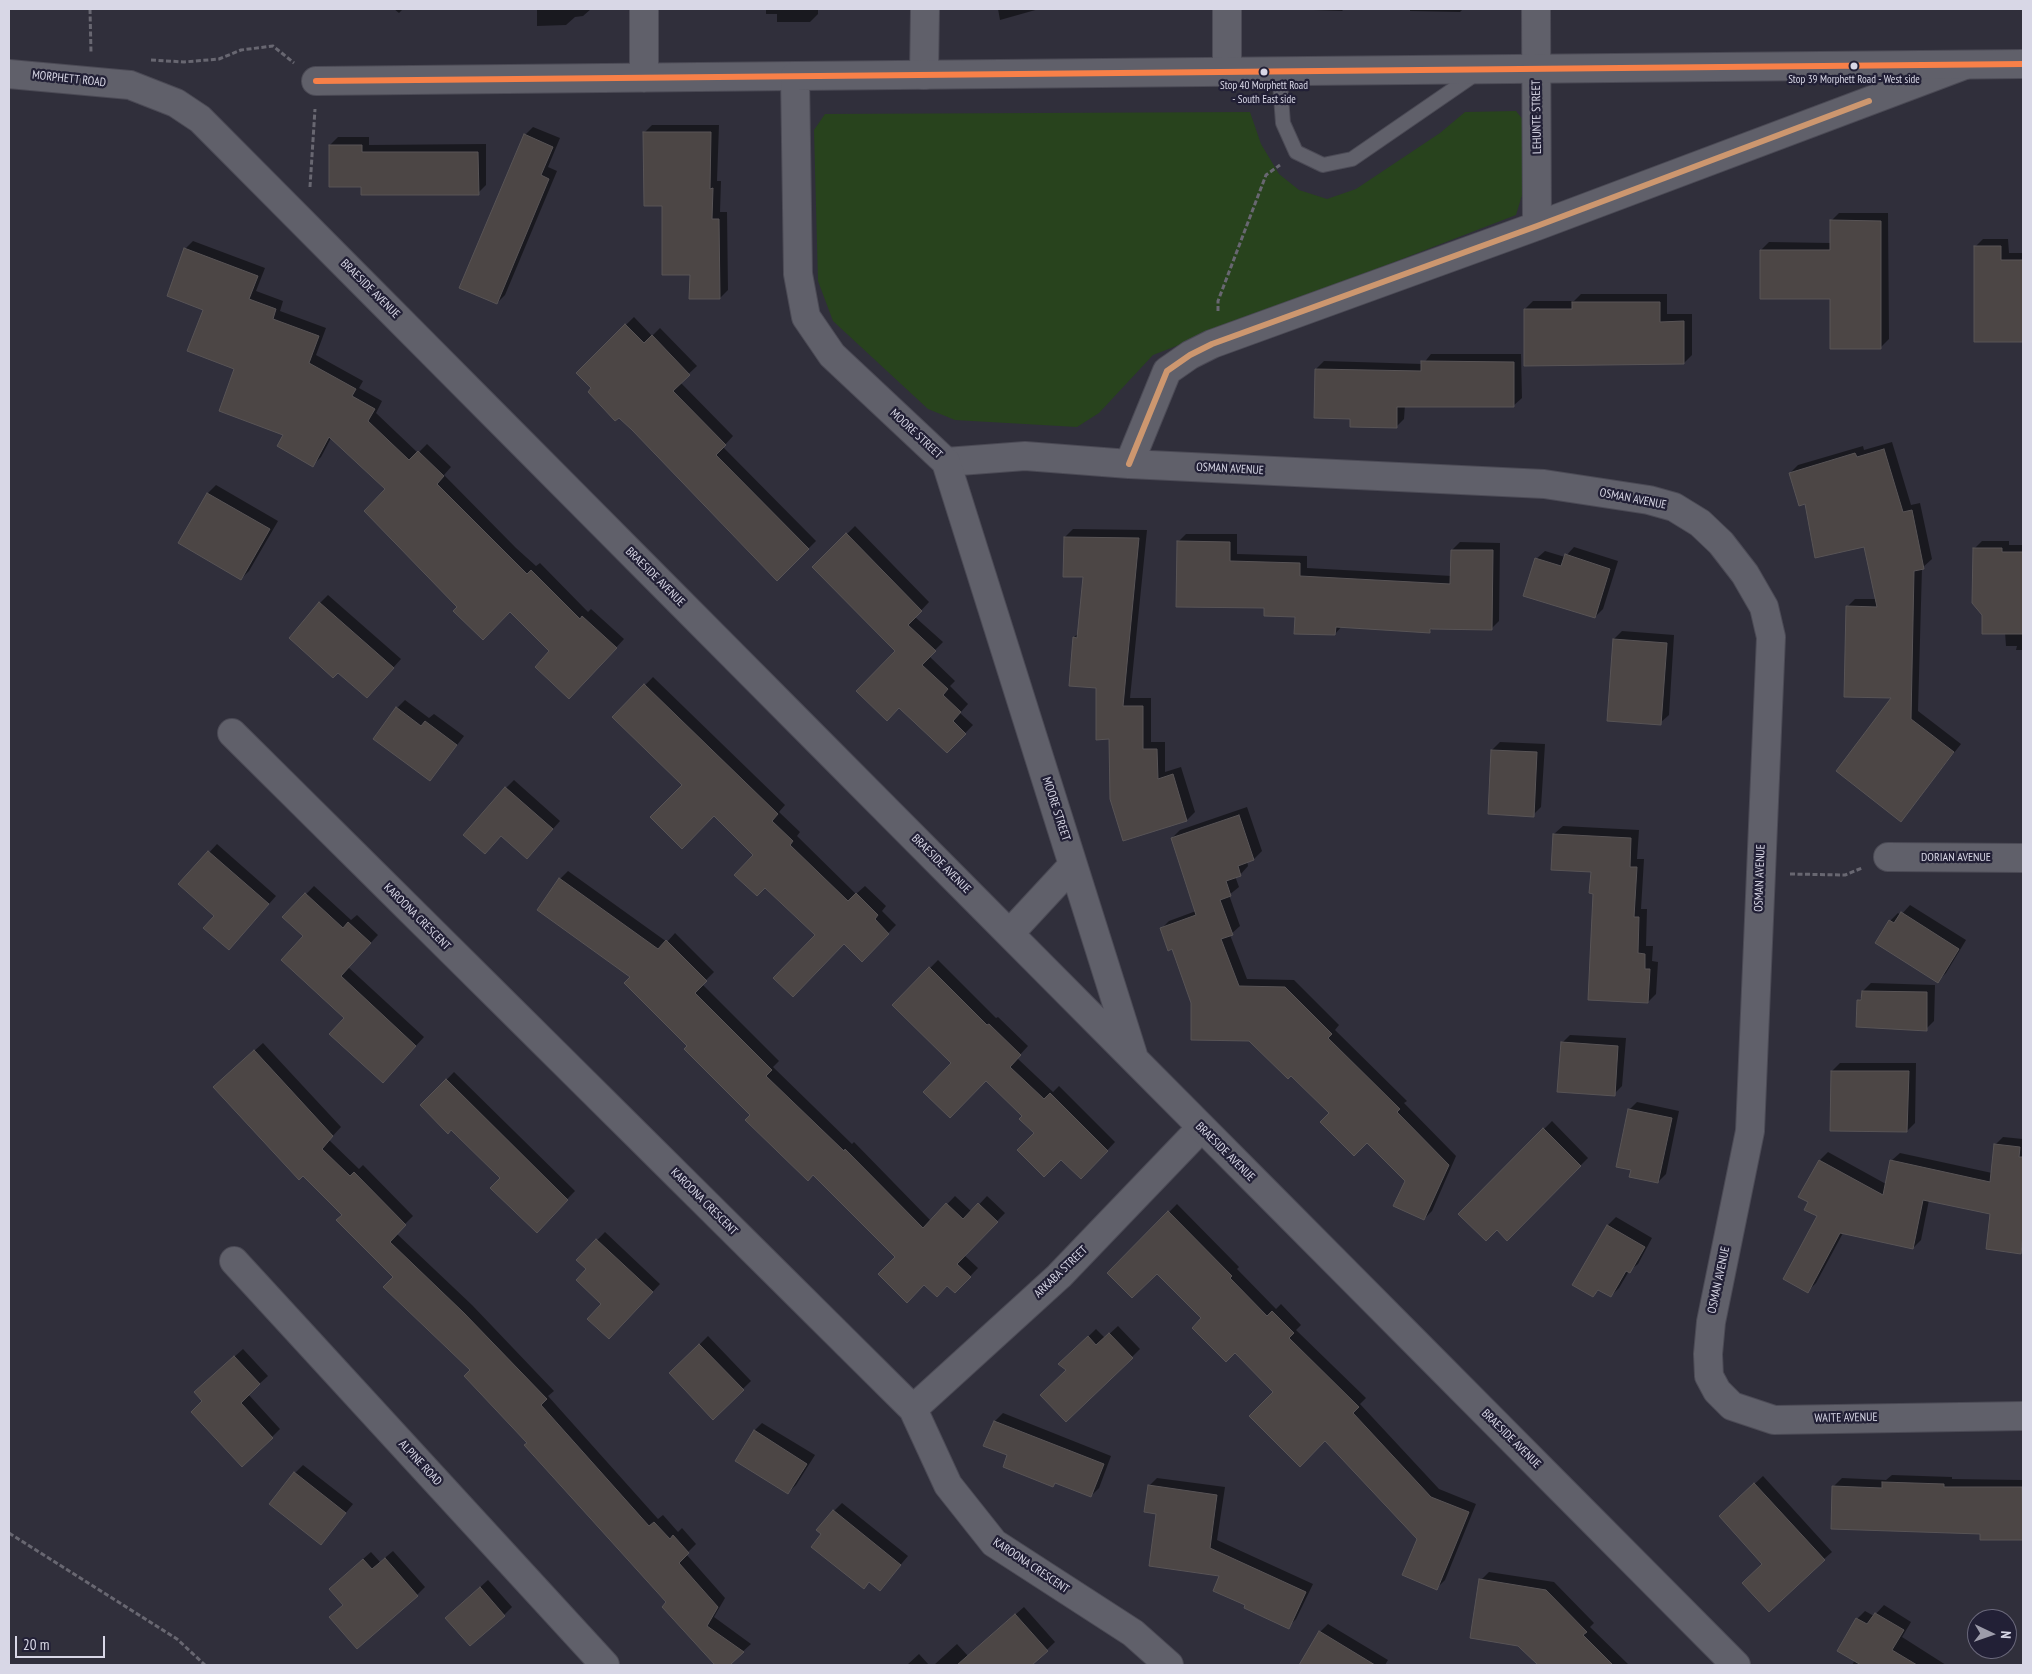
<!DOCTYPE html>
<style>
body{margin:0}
#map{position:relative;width:2032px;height:1674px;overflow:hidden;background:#302f3b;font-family:"PT Sans Narrow",sans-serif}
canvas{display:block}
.frame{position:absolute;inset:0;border:10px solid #d8d7e6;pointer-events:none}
.north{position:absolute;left:1967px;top:1609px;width:50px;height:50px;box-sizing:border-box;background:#222036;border:1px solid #6b697c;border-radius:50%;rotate:93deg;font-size:14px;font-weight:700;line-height:20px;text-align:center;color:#d8d7e6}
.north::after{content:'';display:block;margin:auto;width:18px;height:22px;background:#9d9caa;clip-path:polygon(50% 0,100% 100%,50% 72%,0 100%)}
.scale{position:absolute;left:15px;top:1636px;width:90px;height:22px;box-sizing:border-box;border:2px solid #d8d7e6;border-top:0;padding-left:6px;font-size:15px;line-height:18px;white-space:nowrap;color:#d8d7e6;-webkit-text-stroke:4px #222036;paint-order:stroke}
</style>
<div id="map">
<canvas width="2032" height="1674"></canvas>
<div class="frame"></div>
<div class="north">N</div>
<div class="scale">20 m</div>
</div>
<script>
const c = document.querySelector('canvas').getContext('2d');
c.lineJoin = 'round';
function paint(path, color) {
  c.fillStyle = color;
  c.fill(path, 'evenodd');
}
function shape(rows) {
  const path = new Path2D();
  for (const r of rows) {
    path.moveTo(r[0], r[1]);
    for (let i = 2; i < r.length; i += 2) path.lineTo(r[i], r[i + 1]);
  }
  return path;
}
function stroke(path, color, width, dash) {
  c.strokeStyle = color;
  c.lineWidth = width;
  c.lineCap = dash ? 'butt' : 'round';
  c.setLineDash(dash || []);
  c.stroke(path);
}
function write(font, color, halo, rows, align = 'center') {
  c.font = font + ' "PT Sans Narrow",sans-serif';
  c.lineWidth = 4.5;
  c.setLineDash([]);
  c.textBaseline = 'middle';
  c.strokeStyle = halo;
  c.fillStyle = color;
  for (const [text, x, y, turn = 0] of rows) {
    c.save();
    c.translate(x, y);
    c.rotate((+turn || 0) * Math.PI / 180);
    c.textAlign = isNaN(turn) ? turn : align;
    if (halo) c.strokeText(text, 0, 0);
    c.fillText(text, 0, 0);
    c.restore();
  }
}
const green = shape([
 [1516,111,1524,121,1523,192,1516,215,1153,355,1099,413,1077,427,955,420,928,409,833,321,818,281,814,130,825,114,1250,112,1261,144,1279,174,1299,190,1327,199,1356,189,1440,133,1465,112]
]);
const shadow = shape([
 [394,9,403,9,399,13],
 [537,9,591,9,583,16,575,17,566,25,537,26],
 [766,9,818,9,818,14,810,22,777,22,777,14,766,14],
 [998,9,1039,9,1000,20],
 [1286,9,1344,9,1342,11],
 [1410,9,1463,9,1460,12,1410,11],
 [652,125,719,125,717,181,721,181,720,212,727,212,728,290,720,298,691,274,663,205,644,133],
 [533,127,560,138,548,167,557,171,505,295,497,303,525,135],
 [338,137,369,137,369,145,486,144,486,185,478,193,362,186,330,145],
 [1839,213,1888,213,1889,339,1881,347,1832,298,1761,250,1769,242,1831,243,1831,221],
 [1983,239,2008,239,2009,253,2023,253,2023,341,1975,341,1975,247],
 [193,241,265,268,256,291,283,301,280,311,326,328,316,355,363,381,359,388,382,401,376,413,418,453,427,444,451,467,444,475,516,548,536,566,540,563,588,612,591,609,624,639,577,690,551,651,510,610,459,607,386,489,331,438,321,457,313,465,285,434,236,368,205,309,185,249],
 [1581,294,1667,294,1667,314,1692,314,1692,355,1684,363,1525,309,1533,301,1574,301],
 [634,317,652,336,660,328,697,366,680,382,733,436,723,447,816,541,777,580,722,524,724,523,577,373],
 [1431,354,1521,354,1522,398,1513,406,1405,405,1404,419,1396,427,1351,417,1316,369,1324,361,1423,364],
 [1892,442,1911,505,1920,503,1932,559,1922,568,1918,711,1961,744,1901,820,1894,696,1847,607,1855,599,1877,599,1865,546,1806,503,1790,473,1798,465,1863,446,1864,450],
 [216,485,278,521,249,571,241,579,179,543,208,493],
 [855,526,929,602,915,617,943,642,929,656,955,681,950,686,968,704,960,713,973,725,947,752,896,651,814,567],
 [1073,529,1147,530,1130,698,1151,698,1151,742,1165,742,1165,772,1181,767,1195,812,1187,820,1123,839,1110,738,1097,687,1074,637,1079,633,1084,576,1065,537],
 [1186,534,1237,534,1237,554,1307,556,1307,568,1452,576,1452,550,1460,542,1500,543,1499,621,1491,629,1433,628,1430,631,1342,626,1335,634,1296,615,1266,607,1178,542],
 [1982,541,2009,541,2009,545,2023,545,2023,650,2016,650,2017,646,2006,646,2005,632,1983,614,1974,549],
 [1574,547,1618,561,1603,609,1595,617,1536,559,1545,551,1565,557],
 [328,595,401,659,374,689,320,603],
 [1622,631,1674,635,1669,715,1660,723,1614,639],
 [653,677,785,805,779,812,800,832,797,836,856,894,865,886,886,906,882,911,896,925,862,960,844,942,817,935,755,855,614,717],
 [405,700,429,718,434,714,464,736,430,780,397,708],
 [1500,742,1545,744,1541,807,1533,815,1492,750],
 [514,780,560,821,535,849,506,788],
 [1247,807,1262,851,1254,859,1247,861,1248,866,1240,875,1235,876,1239,887,1229,895,1240,926,1230,935,1247,979,1294,980,1339,1025,1335,1030,1407,1101,1404,1103,1456,1156,1432,1211,1424,1219,1406,1181,1367,1141,1330,1113,1291,1075,1250,1039,1192,1002,1173,947,1161,929,1169,921,1196,911,1172,838,1180,830],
 [1563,826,1639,830,1637,859,1644,859,1641,909,1647,909,1646,946,1653,946,1652,961,1658,962,1656,994,1648,1002,1595,892,1592,871,1554,834],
 [217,844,276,896,236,941,216,915,180,884],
 [568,871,667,942,675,933,714,972,702,984,779,1061,773,1067,852,1144,854,1142,931,1221,955,1196,972,1212,987,1196,1005,1213,964,1255,978,1268,955,1292,947,1284,896,1257,814,1173,752,1115,689,1046,632,977,560,879],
 [314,886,351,920,357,915,378,935,348,967,424,1037,391,1073,346,1018,305,936,284,917],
 [1910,905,1966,940,1946,973,1938,981,1890,921,1898,913,1901,915],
 [938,960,996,1018,998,1017,1028,1046,1017,1058,1053,1092,1059,1086,1115,1142,1081,1178,1035,1133,1024,1116,986,1079,953,1063,894,1005],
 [1871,983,1935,985,1934,1021,1926,1029,1858,1001,1863,996,1863,991],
 [1570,1035,1626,1038,1622,1086,1614,1094,1562,1043],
 [263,1043,341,1127,329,1140,359,1169,363,1165,413,1216,396,1233,472,1305,554,1391,548,1396,658,1519,663,1515,678,1532,682,1528,696,1544,686,1554,725,1598,714,1617,751,1644,728,1665,717,1665,664,1607,668,1602,528,1443,471,1370,344,1215,223,1079],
 [1840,1063,1916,1063,1915,1123,1907,1131,1832,1071],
 [454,1072,575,1191,544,1223,451,1129,422,1105],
 [1637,1102,1679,1111,1666,1174,1658,1182,1632,1169,1629,1110],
 [1552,1121,1588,1158,1507,1239,1497,1228,1460,1214],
 [2003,1137,2023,1139,2023,1250,2021,1252,1991,1213,1929,1200,1921,1240,1913,1248,1843,1233,1816,1283,1808,1291,1818,1216,1810,1202,1800,1197,1820,1160,1828,1152,1886,1184,1891,1161,1900,1153,1992,1173,1995,1145],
 [1177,1204,1239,1267,1237,1269,1276,1309,1281,1304,1301,1325,1296,1330,1366,1398,1360,1404,1439,1489,1476,1504,1445,1580,1437,1588,1418,1538,1325,1440,1157,1272,1109,1273],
 [1616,1217,1652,1238,1638,1264,1629,1271,1619,1288,1611,1296,1600,1289,1593,1296,1574,1284,1608,1225],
 [605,1232,660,1284,617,1330,588,1269,578,1260],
 [1118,1326,1140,1349,1132,1357,1067,1370,1060,1364,1096,1329,1105,1338],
 [708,1336,751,1381,713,1418,671,1373],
 [243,1349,268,1376,248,1394,280,1429,272,1437,204,1401,204,1384],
 [1003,1413,1111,1456,1099,1488,1091,1496,1056,1482,1053,1486,995,1421],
 [762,1423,815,1455,796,1485,788,1493,754,1431],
 [303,1465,353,1504,321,1543,295,1473],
 [1892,1475,1952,1477,1952,1479,2023,1480,2023,1539,1981,1539,1981,1533,1834,1486,1842,1478,1886,1480],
 [1763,1476,1832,1552,1824,1559,1764,1563,1729,1508],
 [1157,1478,1225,1487,1217,1540,1313,1584,1296,1619,1288,1627,1221,1575,1158,1513,1149,1486],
 [842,1503,908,1556,880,1589,822,1534,834,1511],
 [393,1551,425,1587,417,1595,344,1605,338,1581,371,1552,380,1562],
 [1489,1572,1554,1582,1594,1623,1590,1627,1629,1665,1540,1665,1519,1644,1481,1580],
 [488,1580,512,1607,504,1615,455,1610],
 [1884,1605,1911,1622,1902,1637,1946,1665,1852,1665,1855,1660,1857,1619,1865,1611,1874,1616],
 [1024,1607,1055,1642,1031,1665,934,1665,957,1644,968,1656],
 [1328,1624,1388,1660,1385,1665,1301,1665,1320,1632],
 [919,1654,929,1665,907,1665]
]);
const building = shape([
 [643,132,711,132,710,189,713,188,712,219,719,219,720,299,689,299,690,275,662,275,662,206,644,206,643,132],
 [524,134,553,147,541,175,549,179,497,304,459,288,524,134],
 [329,145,362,145,362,152,478,152,479,195,361,195,361,187,329,187,329,145],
 [1830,220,1881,221,1881,349,1830,349,1830,299,1760,299,1760,250,1830,250,1830,220],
 [1974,246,2001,246,2001,260,2023,260,2023,342,1974,342,1974,246],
 [184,248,258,276,249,299,276,309,273,319,319,336,309,363,356,389,352,396,375,409,368,421,409,460,418,451,444,476,437,484,527,574,531,570,580,619,582,616,617,648,569,699,535,667,549,651,510,612,483,640,453,611,457,607,364,511,385,489,329,437,313,467,277,446,283,435,219,411,234,369,187,351,203,310,167,296,184,248],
 [1572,302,1660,302,1660,322,1684,321,1684,364,1524,366,1524,309,1572,309,1572,302],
 [625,324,644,343,652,335,690,375,673,391,726,445,716,455,809,549,777,581,632,430,619,418,615,421,588,392,591,388,576,373,625,324],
 [1421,361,1514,362,1514,407,1397,407,1397,428,1350,427,1350,419,1314,418,1315,369,1421,371,1421,361],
 [1884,449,1903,512,1912,510,1924,569,1914,571,1911,719,1954,752,1901,822,1836,771,1891,698,1844,697,1846,606,1877,607,1864,547,1815,558,1805,504,1799,506,1789,473,1855,453,1857,457,1884,449],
 [207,493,270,529,241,580,178,543,207,493],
 [846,533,922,611,908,625,936,651,922,665,948,689,943,695,961,712,953,721,966,734,947,753,899,708,887,721,856,691,895,651,812,567,846,533],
 [1064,537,1139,538,1123,706,1143,706,1143,749,1157,749,1158,779,1173,774,1187,821,1123,841,1110,799,1109,739,1096,740,1096,688,1069,686,1073,637,1077,638,1083,577,1063,577,1064,537],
 [1177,541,1230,542,1230,561,1300,563,1300,576,1450,584,1451,550,1493,550,1492,630,1430,629,1430,633,1336,627,1335,635,1294,634,1295,617,1264,616,1264,608,1176,607,1177,541],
 [1973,548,2002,548,2002,552,2023,552,2023,634,1982,634,1982,615,1972,603,1973,548],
 [1565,554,1610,569,1595,618,1523,596,1535,558,1561,566,1565,554],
 [319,602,394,668,367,698,338,673,333,678,289,638,319,602],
 [1613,639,1667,643,1661,725,1607,721,1613,639],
 [644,684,778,814,772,821,793,841,790,845,848,901,856,893,878,915,875,919,889,934,862,962,844,944,793,997,773,978,815,935,765,888,757,896,734,875,753,855,714,816,682,849,650,817,682,785,612,717,644,684],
 [396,707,421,726,425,721,457,745,430,781,373,739,396,707],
 [1491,750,1537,752,1534,817,1488,814,1491,750],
 [505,787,553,829,527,859,501,836,485,854,463,835,505,787],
 [1239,815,1254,860,1238,866,1241,876,1226,881,1231,896,1220,900,1233,935,1221,939,1239,986,1285,987,1332,1034,1328,1038,1400,1109,1397,1112,1449,1165,1424,1220,1393,1206,1405,1181,1367,1143,1354,1156,1320,1122,1329,1113,1291,1076,1288,1079,1249,1041,1191,1040,1191,1003,1172,949,1168,951,1160,928,1196,915,1171,838,1239,815],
 [1553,834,1631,838,1630,867,1637,867,1634,917,1639,917,1638,953,1645,954,1645,969,1650,969,1648,1003,1588,1000,1593,894,1589,893,1591,872,1551,870,1553,834],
 [208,851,269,904,229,950,203,928,214,916,178,884,208,851],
 [559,878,658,949,666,940,707,981,695,993,772,1070,766,1076,844,1151,845,1149,923,1228,946,1203,963,1219,978,1203,998,1222,957,1264,971,1277,955,1293,947,1286,937,1297,924,1285,907,1303,878,1274,895,1257,813,1175,808,1181,745,1120,750,1115,684,1049,687,1046,624,983,630,977,537,910,559,878],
 [305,893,343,928,348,922,371,943,341,976,416,1046,383,1083,329,1034,344,1018,281,960,303,936,282,917,305,893],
 [1901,912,1959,949,1938,983,1875,943,1889,920,1894,923,1901,912],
 [929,967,987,1025,989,1024,1021,1055,1010,1067,1044,1099,1050,1093,1108,1151,1081,1179,1061,1160,1044,1177,1017,1150,1034,1133,1019,1119,1022,1116,986,1081,950,1118,923,1092,951,1063,892,1005,929,967],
 [1862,991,1927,992,1927,1031,1856,1027,1857,1000,1861,1000,1862,991],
 [1561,1042,1618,1046,1615,1096,1557,1092,1561,1042],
 [254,1050,333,1136,322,1149,350,1176,354,1172,406,1225,390,1242,464,1313,547,1399,541,1405,649,1526,654,1522,670,1539,673,1535,689,1553,679,1563,718,1607,707,1626,744,1652,730,1665,715,1665,662,1607,666,1602,524,1445,527,1443,464,1376,470,1370,383,1287,393,1277,336,1220,342,1215,303,1176,299,1180,213,1087,254,1050],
 [1831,1071,1909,1071,1907,1132,1830,1131,1831,1071],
 [446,1079,568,1200,537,1233,490,1188,500,1178,451,1130,448,1134,420,1105,446,1079],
 [1628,1109,1672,1118,1658,1183,1629,1177,1631,1170,1616,1167,1628,1109],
 [1543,1128,1581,1166,1507,1241,1497,1230,1486,1241,1458,1214,1543,1128],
 [1994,1144,2020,1147,2019,1157,2023,1157,2023,1235,2021,1254,1986,1249,1990,1214,1923,1200,1913,1249,1840,1233,1808,1293,1783,1279,1817,1216,1804,1210,1808,1202,1798,1197,1819,1160,1883,1195,1890,1160,1990,1182,1994,1144],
 [1168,1211,1232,1276,1230,1278,1267,1316,1272,1311,1294,1333,1289,1338,1359,1407,1353,1413,1431,1497,1469,1512,1437,1590,1402,1575,1417,1539,1325,1441,1300,1467,1249,1416,1273,1392,1235,1353,1226,1362,1192,1328,1201,1318,1157,1274,1132,1298,1107,1273,1168,1211],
 [1607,1225,1645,1247,1630,1273,1626,1271,1611,1297,1598,1290,1593,1297,1572,1285,1607,1225],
 [596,1239,653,1292,609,1339,587,1319,601,1304,576,1280,586,1269,576,1260,596,1239],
 [1109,1333,1133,1358,1066,1422,1040,1395,1066,1370,1058,1364,1088,1336,1096,1345,1109,1333],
 [699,1344,744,1390,713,1420,669,1373,699,1344],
 [234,1356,260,1384,241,1403,273,1438,242,1467,191,1412,202,1401,194,1392,234,1356],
 [994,1421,1104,1464,1091,1497,1055,1483,1053,1487,1003,1467,1007,1455,983,1446,994,1421],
 [754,1430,807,1464,788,1494,735,1461,754,1430],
 [294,1472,346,1513,321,1545,269,1504,294,1472],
 [1882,1482,1944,1484,1944,1487,2022,1487,2023,1540,1980,1540,1980,1534,1831,1529,1832,1486,1882,1488,1882,1482],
 [1754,1483,1825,1560,1769,1612,1742,1583,1762,1564,1719,1516,1754,1483],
 [1148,1485,1217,1495,1210,1548,1306,1592,1289,1629,1244,1608,1245,1605,1213,1591,1219,1576,1149,1566,1156,1514,1144,1512,1148,1485],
 [833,1510,901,1565,880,1591,869,1582,864,1589,811,1547,821,1534,816,1530,833,1510],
 [385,1558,418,1596,357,1649,329,1617,343,1605,329,1589,363,1559,372,1569,385,1558],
 [1479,1579,1546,1590,1587,1632,1583,1635,1613,1665,1538,1665,1518,1646,1470,1638,1479,1579],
 [480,1587,505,1616,470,1646,445,1618,480,1587],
 [1875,1613,1904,1630,1892,1650,1917,1665,1861,1665,1837,1651,1856,1618,1867,1624,1875,1613],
 [1015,1614,1048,1651,1032,1665,957,1665,1015,1614],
 [1319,1631,1375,1665,1299,1665,1319,1631]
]);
const path = shape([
 [90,9,91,53],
 [151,60,184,62,219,59,241,50,273,46,294,63],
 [310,187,315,109],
 [1218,311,1218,301,1266,175,1280,165],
 [1790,874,1845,875,1862,868],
 [9,1533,177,1639,205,1665]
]);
const lane = shape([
 [1279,71,1283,123,1296,152,1323,165,1352,159,1477,73]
]);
const street = shape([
 [644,9,644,78],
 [1227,9,1227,72],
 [1536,9,1537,226],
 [924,75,925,9],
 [316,81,795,76],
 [946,462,1025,456,1129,464,1544,484,1649,500,1674,507,1700,523,1721,543,1745,574,1764,607,1771,637,1750,1131,1711,1322,1708,1354,1709,1376,1717,1391,1732,1406,1774,1420,2023,1416],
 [1129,464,1167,371,1190,355,1212,344,1537,226,1965,65],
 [232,733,913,1409,948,1485,994,1543,1133,1633,1169,1665],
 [1888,857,2023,858],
 [234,1261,605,1665],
 [913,1409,1059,1276,1201,1128]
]);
const secondary = shape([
 [9,74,130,85,176,103,200,119,1736,1665],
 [1010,933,1073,865],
 [1133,1055,946,462,832,355,806,317,798,274,795,76,2023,64]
]);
const bus1 = shape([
 [316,81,2023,64]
]);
const bus2 = shape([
 [1129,464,1167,371,1190,355,1212,344,1537,226,1869,101]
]);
const markers = [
 [1854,66,4.5,"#d8d7e6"],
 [1264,72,4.5,"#d8d7e6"]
];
const busNames = [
 ["Stop 39 Morphett Road - West side",1854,80],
 ["Stop 40 Morphett Road",1264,86],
 ["- South East side",1264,100]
];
const streetNames = [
 ["MORPHETT ROAD",69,79,6],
 ["LEHUNTE STREET",1537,117,-91],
 ["BRAESIDE AVENUE",370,289,45],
 ["MOORE STREET",916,434,43],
 ["OSMAN AVENUE",1230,469,3],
 ["OSMAN AVENUE",1633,499,11],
 ["BRAESIDE AVENUE",655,577,45],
 ["MOORE STREET",1056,809,72],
 ["DORIAN AVENUE",1956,858],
 ["BRAESIDE AVENUE",941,864,45],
 ["OSMAN AVENUE",1760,878,-88],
 ["KAROONA CRESCENT",417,917,45],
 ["BRAESIDE AVENUE",1225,1152,45],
 ["KAROONA CRESCENT",704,1202,45],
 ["ARKABA STREET",1061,1272,-44],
 ["OSMAN AVENUE",1719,1280,-78],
 ["WAITE AVENUE",1846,1418,-1],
 ["BRAESIDE AVENUE",1511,1439,45],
 ["ALPINE ROAD",420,1463,47],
 ["KAROONA CRESCENT",1031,1566,34]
];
paint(green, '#28431d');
paint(shadow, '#0007');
paint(building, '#4c4645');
stroke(building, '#585456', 1);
stroke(lane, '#4b4a55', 16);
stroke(street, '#4b4a55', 30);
stroke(secondary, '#4b4a55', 30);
stroke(path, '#686771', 3, [5, 2.5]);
stroke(lane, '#60606a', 14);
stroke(street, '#60606a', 28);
stroke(secondary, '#60606a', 28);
stroke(bus1, '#f78048', 6);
stroke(bus2, '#cd976f', 6);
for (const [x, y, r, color] of markers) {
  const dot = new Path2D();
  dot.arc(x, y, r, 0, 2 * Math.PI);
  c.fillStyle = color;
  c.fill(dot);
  stroke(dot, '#222036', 2);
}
write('11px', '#d8d7e6', '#222036', busNames);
write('12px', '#d8d7e6', '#222036', streetNames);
</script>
